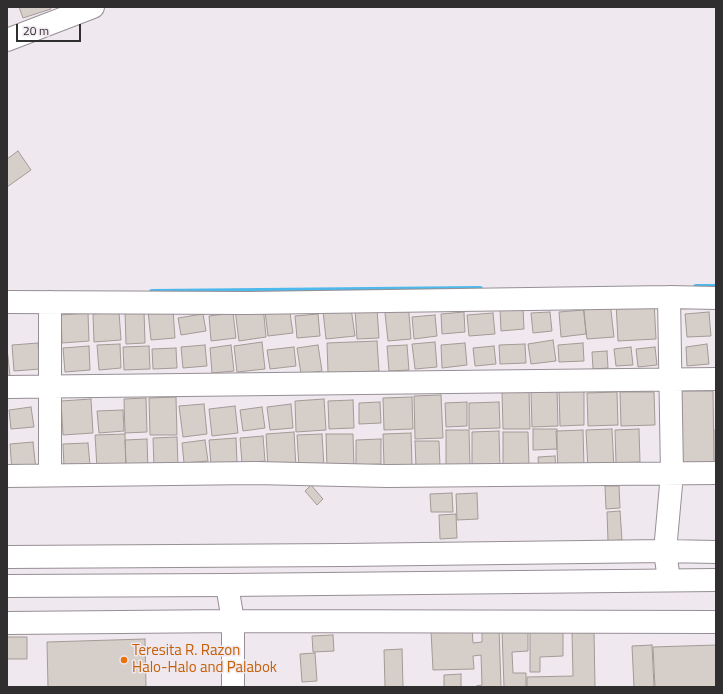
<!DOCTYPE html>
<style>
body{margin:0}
#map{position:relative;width:723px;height:694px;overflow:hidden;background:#f0e8ef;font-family:"Titillium Web",sans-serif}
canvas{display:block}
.frame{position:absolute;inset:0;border:8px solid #312e30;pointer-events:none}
.scale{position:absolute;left:16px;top:24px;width:65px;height:18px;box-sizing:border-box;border:2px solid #312e30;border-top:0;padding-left:5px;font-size:12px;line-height:14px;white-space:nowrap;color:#312e30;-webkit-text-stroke:3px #f0e8ef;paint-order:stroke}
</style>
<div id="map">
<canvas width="723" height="694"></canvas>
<div class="frame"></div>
<div class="scale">20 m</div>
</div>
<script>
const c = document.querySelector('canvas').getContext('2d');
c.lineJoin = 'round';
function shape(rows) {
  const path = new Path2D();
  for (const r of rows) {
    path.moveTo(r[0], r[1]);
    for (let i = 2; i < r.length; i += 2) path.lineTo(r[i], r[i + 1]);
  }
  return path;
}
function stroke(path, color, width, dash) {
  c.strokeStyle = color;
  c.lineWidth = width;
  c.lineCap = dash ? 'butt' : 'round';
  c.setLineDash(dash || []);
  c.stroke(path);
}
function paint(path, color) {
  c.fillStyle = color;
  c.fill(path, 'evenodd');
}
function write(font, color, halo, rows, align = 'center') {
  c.font = font + ' "Titillium Web",sans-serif';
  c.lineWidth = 3;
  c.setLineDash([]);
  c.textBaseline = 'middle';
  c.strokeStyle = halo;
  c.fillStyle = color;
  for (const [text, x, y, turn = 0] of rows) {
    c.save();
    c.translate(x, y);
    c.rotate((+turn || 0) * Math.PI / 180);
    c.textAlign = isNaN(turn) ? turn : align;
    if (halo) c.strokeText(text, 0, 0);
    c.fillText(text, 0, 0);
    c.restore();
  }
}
const stream = shape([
 [696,287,716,287],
 [152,292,480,289]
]);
const building = shape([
 [19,7,50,7,51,9,23,18,19,7],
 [18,151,31,170,7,187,7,159,18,151],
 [654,301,656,339,618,341,616,303,654,301],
 [408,302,411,339,388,341,384,304,408,302],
 [610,302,614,337,587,339,583,306,610,302],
 [263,305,266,337,239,341,235,309,263,305],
 [289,307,293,333,268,336,265,311,289,307],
 [523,307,524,329,501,331,500,308,523,307],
 [351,308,355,336,326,339,323,311,351,308],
 [377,309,379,338,357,339,355,310,377,309],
 [144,310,145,343,126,344,125,311,144,310],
 [173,310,175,338,151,340,148,311,173,310],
 [584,310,586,334,561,337,559,312,584,310],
 [119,312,121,340,94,342,93,314,119,312],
 [464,312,465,332,442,334,441,314,464,312],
 [550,312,552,331,533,333,531,313,550,312],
 [709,312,711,336,687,337,685,314,709,312],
 [88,313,89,341,62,343,61,315,88,313],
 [233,313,236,338,211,341,209,316,233,313],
 [493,313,495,334,469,336,467,315,493,313],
 [203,314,206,331,181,335,178,318,203,314],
 [318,314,320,336,297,338,295,316,318,314],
 [435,315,437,336,414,339,412,317,435,315],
 [553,340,556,361,531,364,528,344,553,340],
 [377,341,379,371,328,373,327,343,377,341],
 [262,342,265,369,237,372,234,346,262,342],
 [435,342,437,367,415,369,412,344,435,342],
 [38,343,40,369,14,371,12,345,38,343],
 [465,343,467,365,442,368,441,345,465,343],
 [583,343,584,361,559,362,558,345,583,343],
 [120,344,121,368,99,370,97,345,120,344],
 [525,344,526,363,500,364,499,345,525,344],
 [707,344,709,364,687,366,686,347,707,344],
 [205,345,207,366,183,368,181,347,205,345],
 [231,345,234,371,212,373,210,348,231,345],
 [318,345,322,371,301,374,297,348,318,345],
 [407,345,409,370,389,371,387,346,407,345],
 [89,346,90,370,65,372,63,348,89,346],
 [149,346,150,369,124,370,123,347,149,346],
 [494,346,496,364,475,366,473,348,494,346],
 [294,347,296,366,270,369,267,350,294,347],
 [631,347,633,365,616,366,614,349,631,347],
 [655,347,657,365,638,367,636,349,655,347],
 [7,348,10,376,7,376,7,348],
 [176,348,177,368,153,369,152,349,176,348],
 [607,351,608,368,593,369,592,352,607,351],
 [557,390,558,426,532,427,531,391,557,390],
 [502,391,529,391,530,429,503,429,502,391],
 [559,391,584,391,584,425,560,426,559,391],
 [677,391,713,391,714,465,677,466,677,391],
 [617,392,618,425,588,426,587,393,617,392],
 [620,392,654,392,655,425,621,426,620,392],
 [441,395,443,438,415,439,414,396,441,395],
 [176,397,177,435,150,435,149,398,176,397],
 [412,397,413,429,384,430,383,398,412,397],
 [146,398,147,432,125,433,124,399,146,398],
 [91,399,93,433,63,435,61,401,91,399],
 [324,399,326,430,296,432,295,401,324,399],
 [353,400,354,428,329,429,328,401,353,400],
 [380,402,381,423,359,424,359,403,380,402],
 [467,402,467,426,446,427,445,403,467,402],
 [499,402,500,428,469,429,469,403,499,402],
 [204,404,207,434,183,437,179,406,204,404],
 [291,404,293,428,270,430,267,407,291,404],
 [235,406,238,433,212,436,209,409,235,406],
 [31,407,34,427,11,429,9,410,31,407],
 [262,407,265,428,243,431,240,410,262,407],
 [123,410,124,431,99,433,97,411,123,410],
 [533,429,557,429,557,449,533,450,533,429],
 [612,429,614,469,588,471,586,430,612,429],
 [639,429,640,462,616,463,615,430,639,429],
 [446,430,469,430,470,467,446,467,446,430],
 [583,430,584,467,558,468,556,431,583,430],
 [715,430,716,430,716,467,715,467,715,430],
 [499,431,500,469,472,469,472,432,499,431],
 [294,432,296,467,268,469,266,434,294,432],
 [503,432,528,432,529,467,503,468,503,432],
 [411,433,412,465,384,466,383,434,411,433],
 [125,434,126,466,97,468,95,435,125,434],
 [322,434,324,467,299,468,297,435,322,434],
 [326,434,353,434,354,467,327,468,326,434],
 [263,436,265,461,242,463,240,438,263,436],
 [177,437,178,466,154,467,153,438,177,437],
 [236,438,237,462,211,464,209,440,236,438],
 [147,439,148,470,126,471,125,440,147,439],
 [381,439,381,464,356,465,356,440,381,439],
 [205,440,208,461,184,463,182,443,205,440],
 [415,441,439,441,440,467,416,467,415,441],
 [33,442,36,470,12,472,10,444,33,442],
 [88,443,90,465,64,467,63,444,88,443],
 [555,456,556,470,539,471,538,457,555,456],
 [311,485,323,499,317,505,305,491,311,485],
 [605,486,619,486,620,508,606,509,605,486],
 [452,493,453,512,431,512,430,494,452,493],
 [477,493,478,519,457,520,456,494,477,493],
 [620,511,622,540,608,541,607,512,620,511],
 [456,514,457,538,440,539,439,515,456,514],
 [472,628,473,643,482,642,482,629,499,628,501,687,476,687,476,686,482,685,481,655,473,656,474,669,433,670,431,631,472,628],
 [502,630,528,630,528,651,512,652,513,673,526,673,526,687,504,687,502,630],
 [563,631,563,656,540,657,540,672,530,672,530,632,563,631],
 [594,631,595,687,527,687,527,677,573,676,572,632,594,631],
 [333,635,334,651,313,652,312,636,333,635],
 [7,637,27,637,27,659,7,659,7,637],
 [145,639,146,687,48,687,47,642,145,639],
 [652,645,654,687,634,687,632,646,652,645],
 [716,645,716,687,655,687,653,647,716,645],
 [402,649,403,687,385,687,384,650,402,649],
 [315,653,317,681,302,682,300,654,315,653],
 [461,674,461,687,444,687,444,675,461,674]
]);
const street = shape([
 [7,40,93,7],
 [7,302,248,303,669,297,716,298],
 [7,387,716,379],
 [50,475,50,302],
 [7,476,255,473,387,476,716,473],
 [7,557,344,555,665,551,716,552],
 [669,580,665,551,672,474,669,297],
 [227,585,233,621,233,687],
 [7,623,233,621,716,622]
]);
const secondary = shape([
 [7,586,227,585,716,580]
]);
const markers = [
 [124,660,4,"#e8710a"]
];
const foodNames = [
 ["Teresita R. Razon",132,651],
 ["Halo-Halo and Palabok",132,668]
];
stroke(stream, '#4db9ec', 6);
paint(building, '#d6cec8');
stroke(building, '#a29b95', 1);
stroke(street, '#968f95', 24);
stroke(secondary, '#968f95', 24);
stroke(street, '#fff', 22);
stroke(secondary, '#fff', 22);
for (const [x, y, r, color] of markers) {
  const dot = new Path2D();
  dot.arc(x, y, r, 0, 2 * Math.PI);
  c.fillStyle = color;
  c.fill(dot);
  stroke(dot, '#f0e8ef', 1.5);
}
write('15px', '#c56008', '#f0e8ef', foodNames, 'left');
</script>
